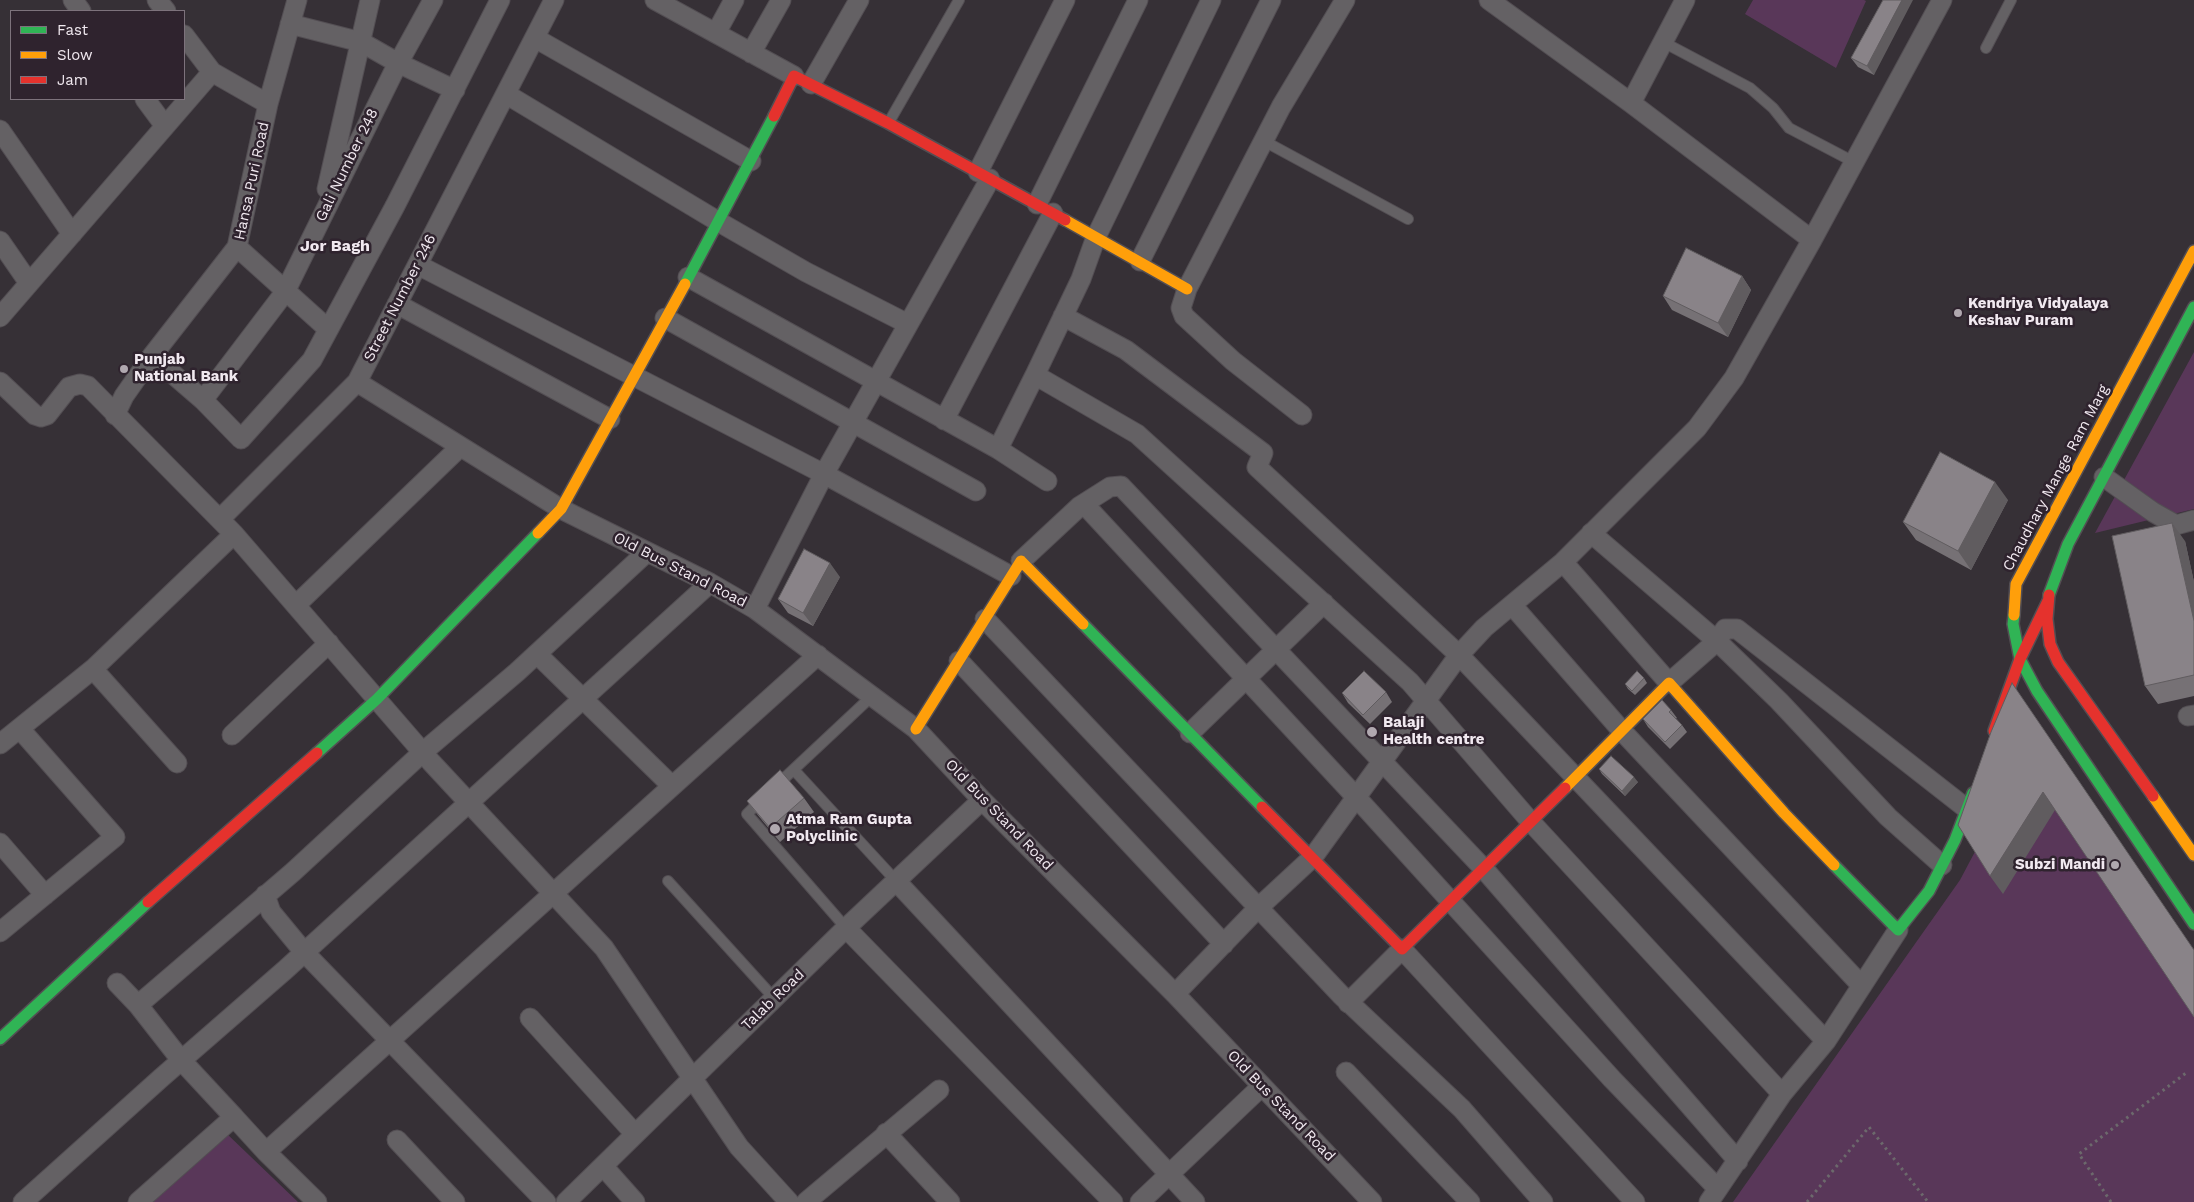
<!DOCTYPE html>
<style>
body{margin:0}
#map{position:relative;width:2194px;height:1202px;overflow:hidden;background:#363036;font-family:"Work Sans",sans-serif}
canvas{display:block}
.legend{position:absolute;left:10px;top:10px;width:175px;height:90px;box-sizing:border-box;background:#2f232e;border:1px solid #7d727c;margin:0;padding:6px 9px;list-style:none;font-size:15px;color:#f1e9f0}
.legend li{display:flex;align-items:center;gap:10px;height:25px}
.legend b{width:25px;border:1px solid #7d727c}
</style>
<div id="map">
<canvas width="2194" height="1202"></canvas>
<ul class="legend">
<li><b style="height:6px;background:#30b455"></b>Fast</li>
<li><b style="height:6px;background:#ff9f0a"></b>Slow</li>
<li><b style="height:6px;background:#e5322d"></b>Jam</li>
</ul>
</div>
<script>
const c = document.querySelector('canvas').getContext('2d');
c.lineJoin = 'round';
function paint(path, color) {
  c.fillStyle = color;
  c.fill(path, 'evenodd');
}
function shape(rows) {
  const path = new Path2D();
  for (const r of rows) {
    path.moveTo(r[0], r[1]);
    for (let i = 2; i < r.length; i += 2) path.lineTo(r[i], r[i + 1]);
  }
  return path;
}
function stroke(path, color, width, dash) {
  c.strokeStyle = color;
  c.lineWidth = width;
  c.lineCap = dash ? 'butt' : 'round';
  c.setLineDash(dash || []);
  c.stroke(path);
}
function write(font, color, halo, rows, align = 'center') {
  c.font = font + ' "Work Sans",sans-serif';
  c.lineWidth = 5;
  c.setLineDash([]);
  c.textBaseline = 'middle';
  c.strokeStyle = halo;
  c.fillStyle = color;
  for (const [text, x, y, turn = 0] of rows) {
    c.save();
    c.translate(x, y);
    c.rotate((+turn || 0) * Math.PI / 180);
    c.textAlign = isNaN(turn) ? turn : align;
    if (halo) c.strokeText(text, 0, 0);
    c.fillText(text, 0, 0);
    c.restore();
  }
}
const green = shape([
 [1753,0,1864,0,1866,1,1836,68,1745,14],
 [2194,352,2194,509,2095,533],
 [2043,766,2194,991,2194,1202,1733,1202,1960,880,2015,776],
 [225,1132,298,1202,147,1202]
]);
const path = shape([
 [1807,1202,1869,1127,1928,1202],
 [2111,1202,2079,1154,2186,1073]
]);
const lane = shape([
 [1663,42,1750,88,1773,108,1789,128,1854,162],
 [1986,48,2011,0],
 [889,122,959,0],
 [1264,141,1408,219],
 [794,770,897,882],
 [777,785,872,696],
 [761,800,747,814,846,928],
 [668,881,774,998]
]);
const street = shape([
 [73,0,81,11],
 [157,0,166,11],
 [655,0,794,76],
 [1489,0,1631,103,1812,240,1942,0],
 [290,24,361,42,398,63,455,90],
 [716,33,734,0],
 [184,35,212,72],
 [535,38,751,161],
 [751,53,781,0],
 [811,84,859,0],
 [506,94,719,222,806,272,908,324],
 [145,99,165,126],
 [1631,103,1685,0],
 [0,130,72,234],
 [978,172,1065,0],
 [327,189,370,0],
 [1037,204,1138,0],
 [0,241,29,283],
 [237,247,328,329],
 [1140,261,1271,0],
 [418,265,824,474,1011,576],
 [688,277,998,449,1047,481],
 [397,304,610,419],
 [1063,316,1126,350,1263,453,1257,467,1459,655,1826,1041],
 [0,317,212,72,268,104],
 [665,318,976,491],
 [152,356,203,400,241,439,312,360,395,206,500,0],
 [1035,375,1081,279,1096,237,1211,0],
 [0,382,35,415,41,417,47,415,69,387,80,384,88,386,234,534,431,762,604,948,739,1147,789,1202],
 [357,382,561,509,710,583,755,609,916,729,982,800,1175,994,1372,1202],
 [203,400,285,292,395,69,433,0],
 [115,415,124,396,152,356,237,247,268,104,297,0],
 [1302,415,1233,361,1184,316,1181,308,1187,289,1281,107,1345,0],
 [944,420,1053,213],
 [998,449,1035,375,1137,434,1410,682,1530,821,1782,1094],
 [2104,477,2153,512,2176,525,2194,520],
 [1084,504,1356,797,1612,1079,1718,1189],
 [220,519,357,382,554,0],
 [1591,533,1717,641,1779,701,1888,817,1942,865],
 [1021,561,1080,506,1110,487,1121,486,1484,869,1738,1161],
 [1563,562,1669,683,1717,641,1725,629,1737,629,1967,809],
 [296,605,460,447],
 [1512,605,1622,731,1862,986],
 [755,609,824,474,990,179],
 [985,619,1341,995,1462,1109,1543,1202],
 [537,654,672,786],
 [959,661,1224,944],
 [93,669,177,763],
 [2188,716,2194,715],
 [1190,733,1324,603],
 [232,735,329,643],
 [0,744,93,669,234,534],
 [0,843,45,895],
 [897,882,1195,1202],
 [265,895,271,912,304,952,546,1202],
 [846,928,1113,1202],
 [0,932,115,837,20,729],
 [117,983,138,1005,181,1060,234,1117],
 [1175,994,1258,908,1313,857,1459,655,1484,628,1563,562,1697,428,1734,378,1812,240],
 [1348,1003,1402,949,1635,1202],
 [138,1005,293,872,423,752,517,672,647,552],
 [530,1018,635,1134],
 [1346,1072,1470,1202],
 [886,1133,950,1202],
 [397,1140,455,1202],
 [266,1152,317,1202],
 [603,1166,635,1202],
 [23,1202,161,1078,285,970,710,583],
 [138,1202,234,1117,266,1152,818,655],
 [566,1202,846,928,982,800],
 [806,1202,939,1090],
 [1140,1202,1262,1086],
 [1709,1202,1782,1094,1826,1041,1898,930]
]);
const fast = shape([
 [685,284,774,116],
 [2049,595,2068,544,2194,307],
 [2014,615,2013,624,2020,659,2037,691,2194,924],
 [1083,624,1262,807],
 [317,753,377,699,538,533],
 [1834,865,1898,930,1929,891,1955,840,1973,793],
 [0,1039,148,902]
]);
const slow = shape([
 [1065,220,1187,289],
 [538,533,561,509,685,284],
 [2014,615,2016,584,2194,251],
 [916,729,1021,561,1083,624],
 [1565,788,1669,683,1784,813,1834,865],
 [2153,796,2194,855]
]);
const jam = shape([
 [774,116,794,76,888,123,1065,220],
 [2049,595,2047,619,2050,644,2058,662,2153,796],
 [1994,731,2020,659,2048,601],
 [1262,807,1402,949,1565,788],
 [148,902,317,753]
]);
const wall = shape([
 [1883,0,1874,75,1858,67,1851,58],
 [1742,276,1751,290,1728,337,1672,310,1663,296],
 [2008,500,1971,570,1916,540,1903,522],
 [2185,541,2194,582,2194,696,2158,704,2145,686],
 [840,577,813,626,788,613,778,599],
 [1644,678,1647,683,1635,695,1628,689,1625,684],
 [1386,692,1392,702,1370,724,1348,703,1342,693],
 [1671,710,1677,718,1676,718,1682,725,1687,732,1670,749,1648,727,1643,719],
 [1599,769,1638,782,1625,796,1602,774],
 [804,798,814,812,780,842,757,814,747,801]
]);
const shadedWall = shape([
 [1902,0,1913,0,1874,75,1867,66],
 [1742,276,1751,290,1728,337,1718,323],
 [1995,482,2008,500,1971,570,1958,551],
 [2172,523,2185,541,2194,582,2194,621],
 [830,563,840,577,813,626,803,613],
 [1634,777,1638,782,1625,796,1622,791],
 [2043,792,2055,810,2003,894,1990,876]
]);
const building = shape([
 [1883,0,1902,0,1867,66,1851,58,1883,0],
 [1686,248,1742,276,1718,323,1663,296,1686,248],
 [1940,452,1995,482,1958,551,1903,522,1940,452],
 [2172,523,2194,621,2194,675,2145,686,2112,536,2172,523],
 [804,549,830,563,803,613,778,599,804,549],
 [1364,671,1386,692,1363,715,1342,693,1364,671],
 [1637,671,1644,678,1632,691,1625,684,1637,671],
 [2012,683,2194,950,2194,1017,2043,792,1990,876,1958,825,1991,732,2012,683],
 [1662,700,1671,710,1669,712,1682,725,1665,742,1643,719,1662,700],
 [1611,756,1634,777,1622,791,1599,769,1611,756],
 [780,770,804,798,770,828,747,801,780,770]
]);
const markers = [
 [1958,313,5,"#b0a8af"],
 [124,369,5,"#b0a8af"],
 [1372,732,6,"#b0a8af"],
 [775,829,6,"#b0a8af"],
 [2115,865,5,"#b0a8af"]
];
const streetNames = [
 ["Gali Number 248",347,165,-64],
 ["Hansa Puri Road",252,181,-78],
 ["Street Number 246",400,298,-63],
 ["Chaudhary Mange Ram Marg",2056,478,-62],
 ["Old Bus Stand Road",680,570,27],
 ["Old Bus Stand Road",999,815,46],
 ["Talab Road",773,1000,-44],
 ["Old Bus Stand Road",1281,1106,46]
];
const poiNames = [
 ["Kendriya Vidyalaya",1968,304],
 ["Keshav Puram",1968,321],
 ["Punjab",134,360],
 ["National Bank",134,377],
 ["Balaji",1383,723],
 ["Health centre",1383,740],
 ["Atma Ram Gupta",786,820],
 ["Polyclinic",786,837],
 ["Subzi Mandi",2105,865,"right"]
];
const neighbourhoodNames = [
 ["Jor Bagh",335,246]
];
paint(green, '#593759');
stroke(lane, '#534e53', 12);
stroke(street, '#534e53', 21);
stroke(fast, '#534e53', 14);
stroke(slow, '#534e53', 14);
stroke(jam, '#534e53', 14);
stroke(path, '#6c696c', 3, [2.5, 4]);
stroke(lane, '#646164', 10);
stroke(street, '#646164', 19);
stroke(fast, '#30b455', 11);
stroke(slow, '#ff9f0a', 11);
stroke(jam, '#e5322d', 11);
paint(wall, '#767175');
paint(shadedWall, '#605c5f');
paint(building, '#898388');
stroke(building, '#605c5f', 1);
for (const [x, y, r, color] of markers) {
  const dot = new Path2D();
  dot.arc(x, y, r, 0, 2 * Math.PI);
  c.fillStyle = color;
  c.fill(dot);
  stroke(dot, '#2f232e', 2);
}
write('15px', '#f1e9f0', '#2f232e', streetNames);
write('bold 15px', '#f1e9f0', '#2f232e', poiNames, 'left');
write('bold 16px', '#f1e9f0', '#2f232e', neighbourhoodNames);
</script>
